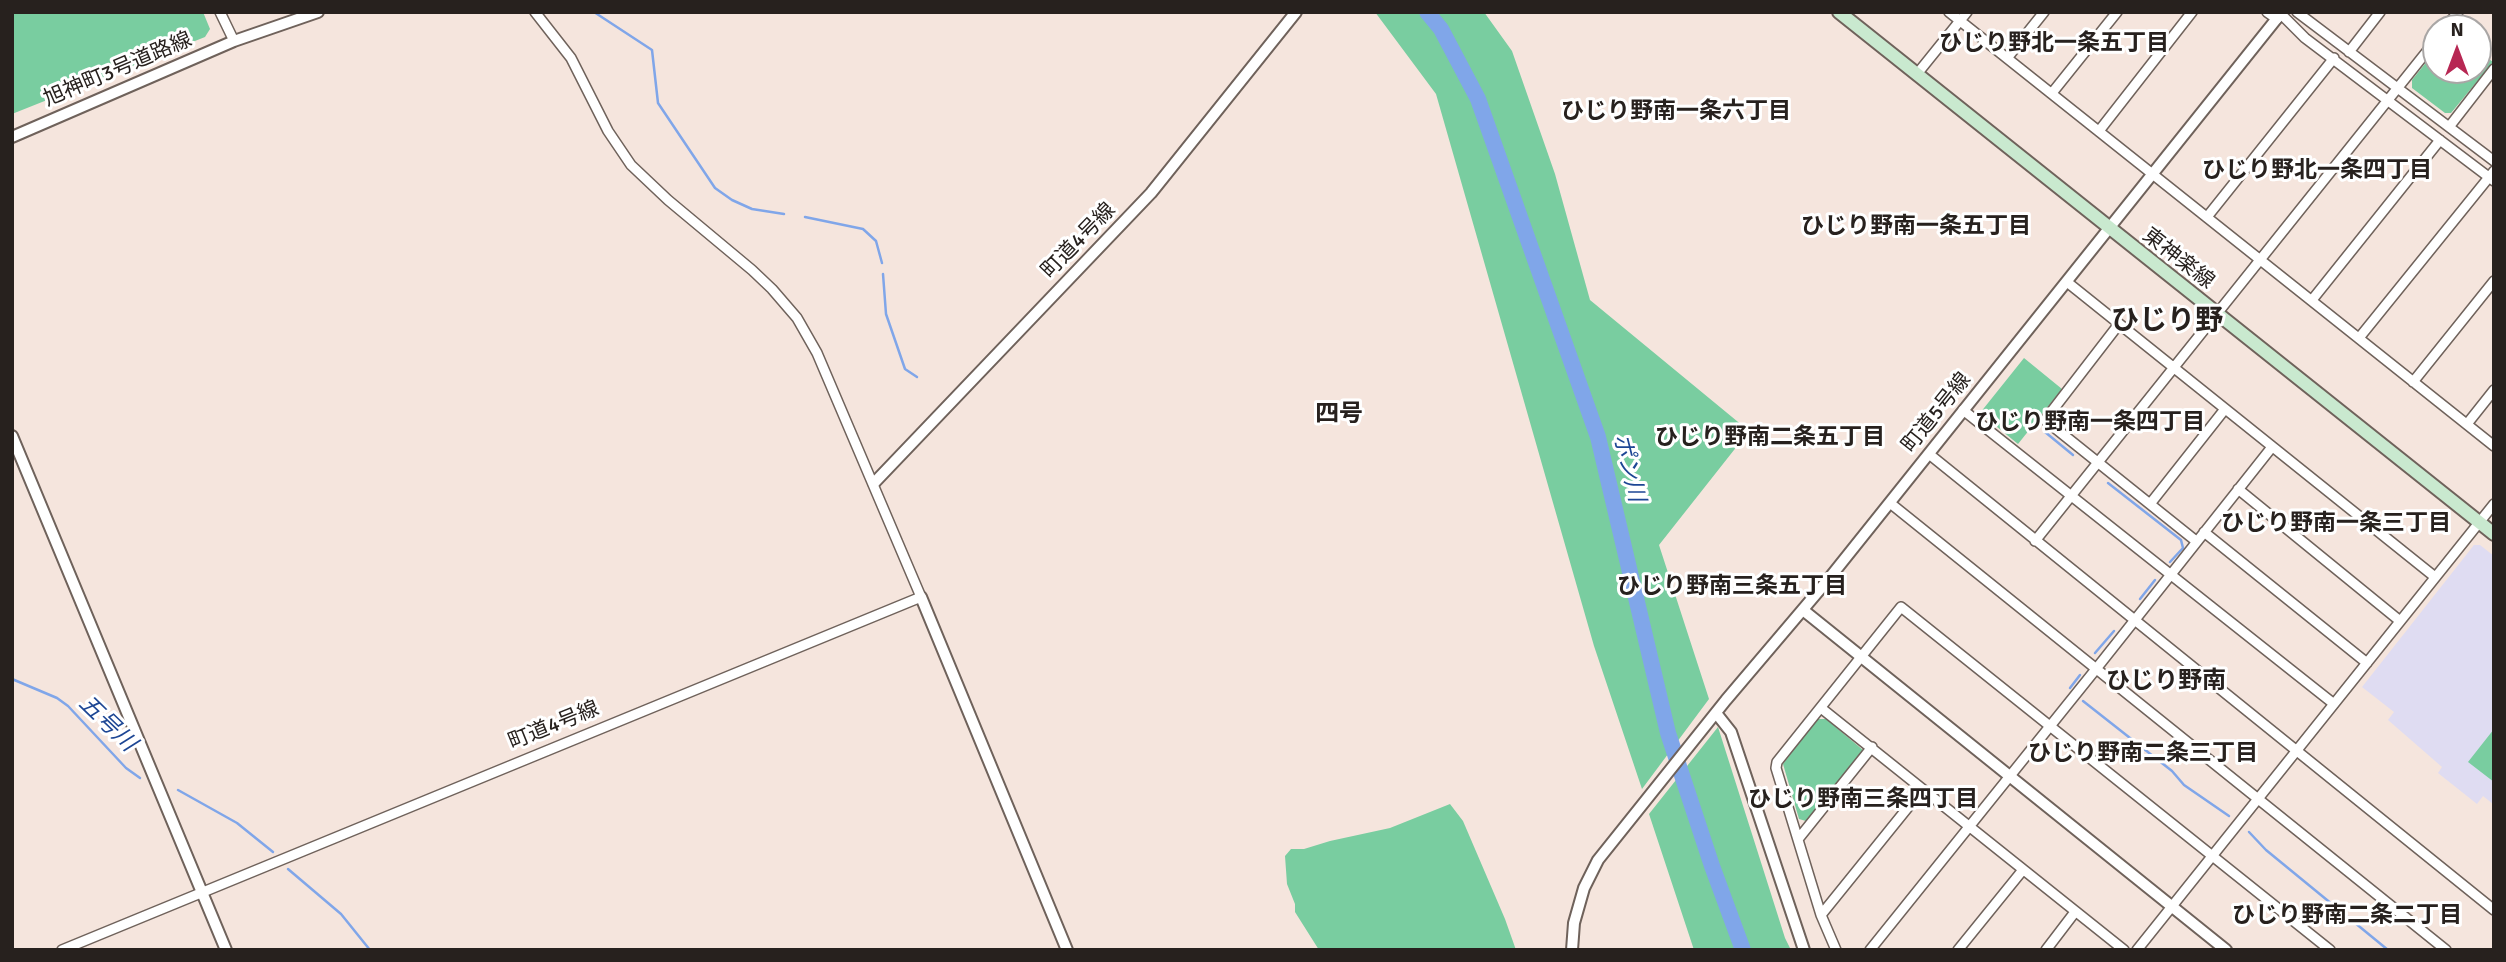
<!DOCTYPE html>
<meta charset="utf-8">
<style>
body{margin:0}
#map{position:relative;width:2506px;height:962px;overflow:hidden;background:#f5e5dd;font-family:Signika,sans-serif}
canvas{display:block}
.frame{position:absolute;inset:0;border:14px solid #27211e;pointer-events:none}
.north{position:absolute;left:2422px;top:14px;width:70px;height:70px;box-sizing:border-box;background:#fff;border:2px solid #a9a6a5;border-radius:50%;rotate:0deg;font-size:19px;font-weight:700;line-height:28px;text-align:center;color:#27211e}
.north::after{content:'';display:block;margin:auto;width:24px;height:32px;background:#b72753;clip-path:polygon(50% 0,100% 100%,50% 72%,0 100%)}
</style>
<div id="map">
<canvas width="2506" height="962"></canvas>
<div class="frame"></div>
<div class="north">N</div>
</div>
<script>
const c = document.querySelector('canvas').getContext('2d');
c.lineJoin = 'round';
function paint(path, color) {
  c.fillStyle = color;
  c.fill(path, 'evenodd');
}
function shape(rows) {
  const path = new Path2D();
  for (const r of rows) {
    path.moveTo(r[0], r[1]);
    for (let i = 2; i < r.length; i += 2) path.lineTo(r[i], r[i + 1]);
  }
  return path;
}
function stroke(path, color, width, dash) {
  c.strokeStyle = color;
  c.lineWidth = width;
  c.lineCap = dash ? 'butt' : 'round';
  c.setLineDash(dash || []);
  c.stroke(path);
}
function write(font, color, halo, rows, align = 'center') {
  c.font = font + ' Signika,"Noto Sans JP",sans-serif';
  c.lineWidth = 6;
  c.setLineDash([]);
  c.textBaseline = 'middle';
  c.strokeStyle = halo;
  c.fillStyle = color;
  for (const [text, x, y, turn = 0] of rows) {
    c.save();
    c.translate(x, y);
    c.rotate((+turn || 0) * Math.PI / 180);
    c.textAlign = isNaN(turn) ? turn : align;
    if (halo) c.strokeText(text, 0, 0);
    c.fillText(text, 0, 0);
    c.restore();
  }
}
const education = shape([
 [2474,545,2480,545,2494,556,2493,804,2483,796,2477,804,2438,773,2442,767,2388,720,2394,712,2362,687]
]);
const green = shape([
 [12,12,203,12,210,29,205,37,12,114],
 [1375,12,1484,12,1512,51,1555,174,1590,300,1749,431,1659,545,1709,699,1642,789,1594,646,1436,94],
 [2436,50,2436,70,2478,70,2478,51,2493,62,2451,113,2445,113,2412,88,2412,80],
 [2024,358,2062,389,2018,444,1980,413],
 [1817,719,1826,719,1863,750,1806,821,1799,819,1783,764],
 [1718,727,1785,938,1791,950,1694,950,1649,814],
 [2494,729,2494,782,2468,762],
 [1450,804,1463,821,1505,919,1516,950,1319,950,1295,912,1295,904,1287,884,1285,856,1291,849,1304,849,1330,841,1390,828]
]);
const stream = shape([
 [594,12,652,50,658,103,715,188,732,200,752,209,784,214],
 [805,217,863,229,876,241,882,263],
 [883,274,886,314,905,369,917,377],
 [2045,432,2073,455],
 [2108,483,2181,540,2183,548,2170,562],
 [2140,599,2155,580],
 [2095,653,2114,631],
 [12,679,57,698,68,706,126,768,140,778],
 [2070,688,2080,675],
 [2083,701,2172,771,2184,785,2229,816],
 [178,790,237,823,273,852],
 [2249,832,2266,850,2388,950],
 [288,869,341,914,370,950]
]);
const river = shape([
 [1427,12,1441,29,1478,99,1598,437,1668,733,1712,866,1743,950]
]);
const minor = shape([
 [220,12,234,41],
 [1949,12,2494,446],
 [2267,12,2277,19],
 [2297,12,2494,161],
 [2281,14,2305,38,2494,181],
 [2445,28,2458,12],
 [2349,52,2380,12],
 [2008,57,2044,12],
 [1917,74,1967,12],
 [2052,93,2117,12],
 [2449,127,2494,69],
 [2099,131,2192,12],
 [2207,217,2334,58],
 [2067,282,2435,577],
 [2312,300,2440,140],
 [2119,324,2045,420,2196,541],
 [2359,338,2494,171],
 [2413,382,2494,281],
 [1963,410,2334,704],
 [2467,424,2494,390],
 [1929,454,2494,910],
 [2238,489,2400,621],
 [1890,503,2446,950],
 [2150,504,2225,409],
 [2204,532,2367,663],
 [2035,541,2436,40],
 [1821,708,2124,950],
 [1799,838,1872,747],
 [1821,915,1922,790],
 [62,950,921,597,817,353,797,318,772,289,752,270,668,200,631,165,608,131,571,58,535,12],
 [1836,950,1821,915,1776,768,1777,762,1901,607,2330,950],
 [1870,950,2096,669,2272,447],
 [1958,950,2022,871],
 [2046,950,2075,912],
 [2137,950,2494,504]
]);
const tertiary = shape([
 [12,137,234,41,318,12],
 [12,436,226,950],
 [874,483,1151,193,1296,12],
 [921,597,1067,950],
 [1803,610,2226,950],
 [1716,713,1731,732,1804,950],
 [1572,950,1574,923,1584,888,1598,860,1726,700,1827,581,2282,12]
]);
const secondary = shape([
 [1839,12,2494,534]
]);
const streetNames = [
 ["旭神町3号道路線",118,70,-23],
 ["町道4号線",1079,241,-46],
 ["東神楽線",2178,259,38],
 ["町道5号線",1937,413,-51],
 ["町道4号線",554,726,-22]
];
const neighbourhoodNames = [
 ["ひじり野北一条五丁目",2054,44],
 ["ひじり野南一条六丁目",1676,112],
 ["ひじり野北一条四丁目",2317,171],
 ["ひじり野南一条五丁目",1916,227],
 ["ひじり野南一条四丁目",2090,423],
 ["ひじり野南二条五丁目",1770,438],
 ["ひじり野南一条三丁目",2336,524],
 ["ひじり野南三条五丁目",1732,587],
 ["ひじり野南二条三丁目",2143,754],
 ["ひじり野南三条四丁目",1863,800],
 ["ひじり野南二条二丁目",2347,916]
];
const waterNames = [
 ["ポン川",1628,468,76],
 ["五号川",107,724,44]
];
const quarterNames = [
 ["四号",1339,415],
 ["ひじり野南",2166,682]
];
const districtNames = [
 ["ひじり野",2167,322]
];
paint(education, '#dfdcf2');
paint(green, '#79cda0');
stroke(stream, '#80a6e9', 2.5);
stroke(river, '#80a6e9', 16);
stroke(minor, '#6f625b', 12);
stroke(tertiary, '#6f625b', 14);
stroke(secondary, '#6f625b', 16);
stroke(minor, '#fff', 9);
stroke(tertiary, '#fff', 10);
stroke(secondary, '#c9e9cf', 12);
write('21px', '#27211e', '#fff', streetNames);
write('bold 23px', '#27211e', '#fff', neighbourhoodNames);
write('italic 23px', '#1d4694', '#fff', waterNames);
write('bold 24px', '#27211e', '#fff', quarterNames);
write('bold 28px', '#27211e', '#fff', districtNames);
</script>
